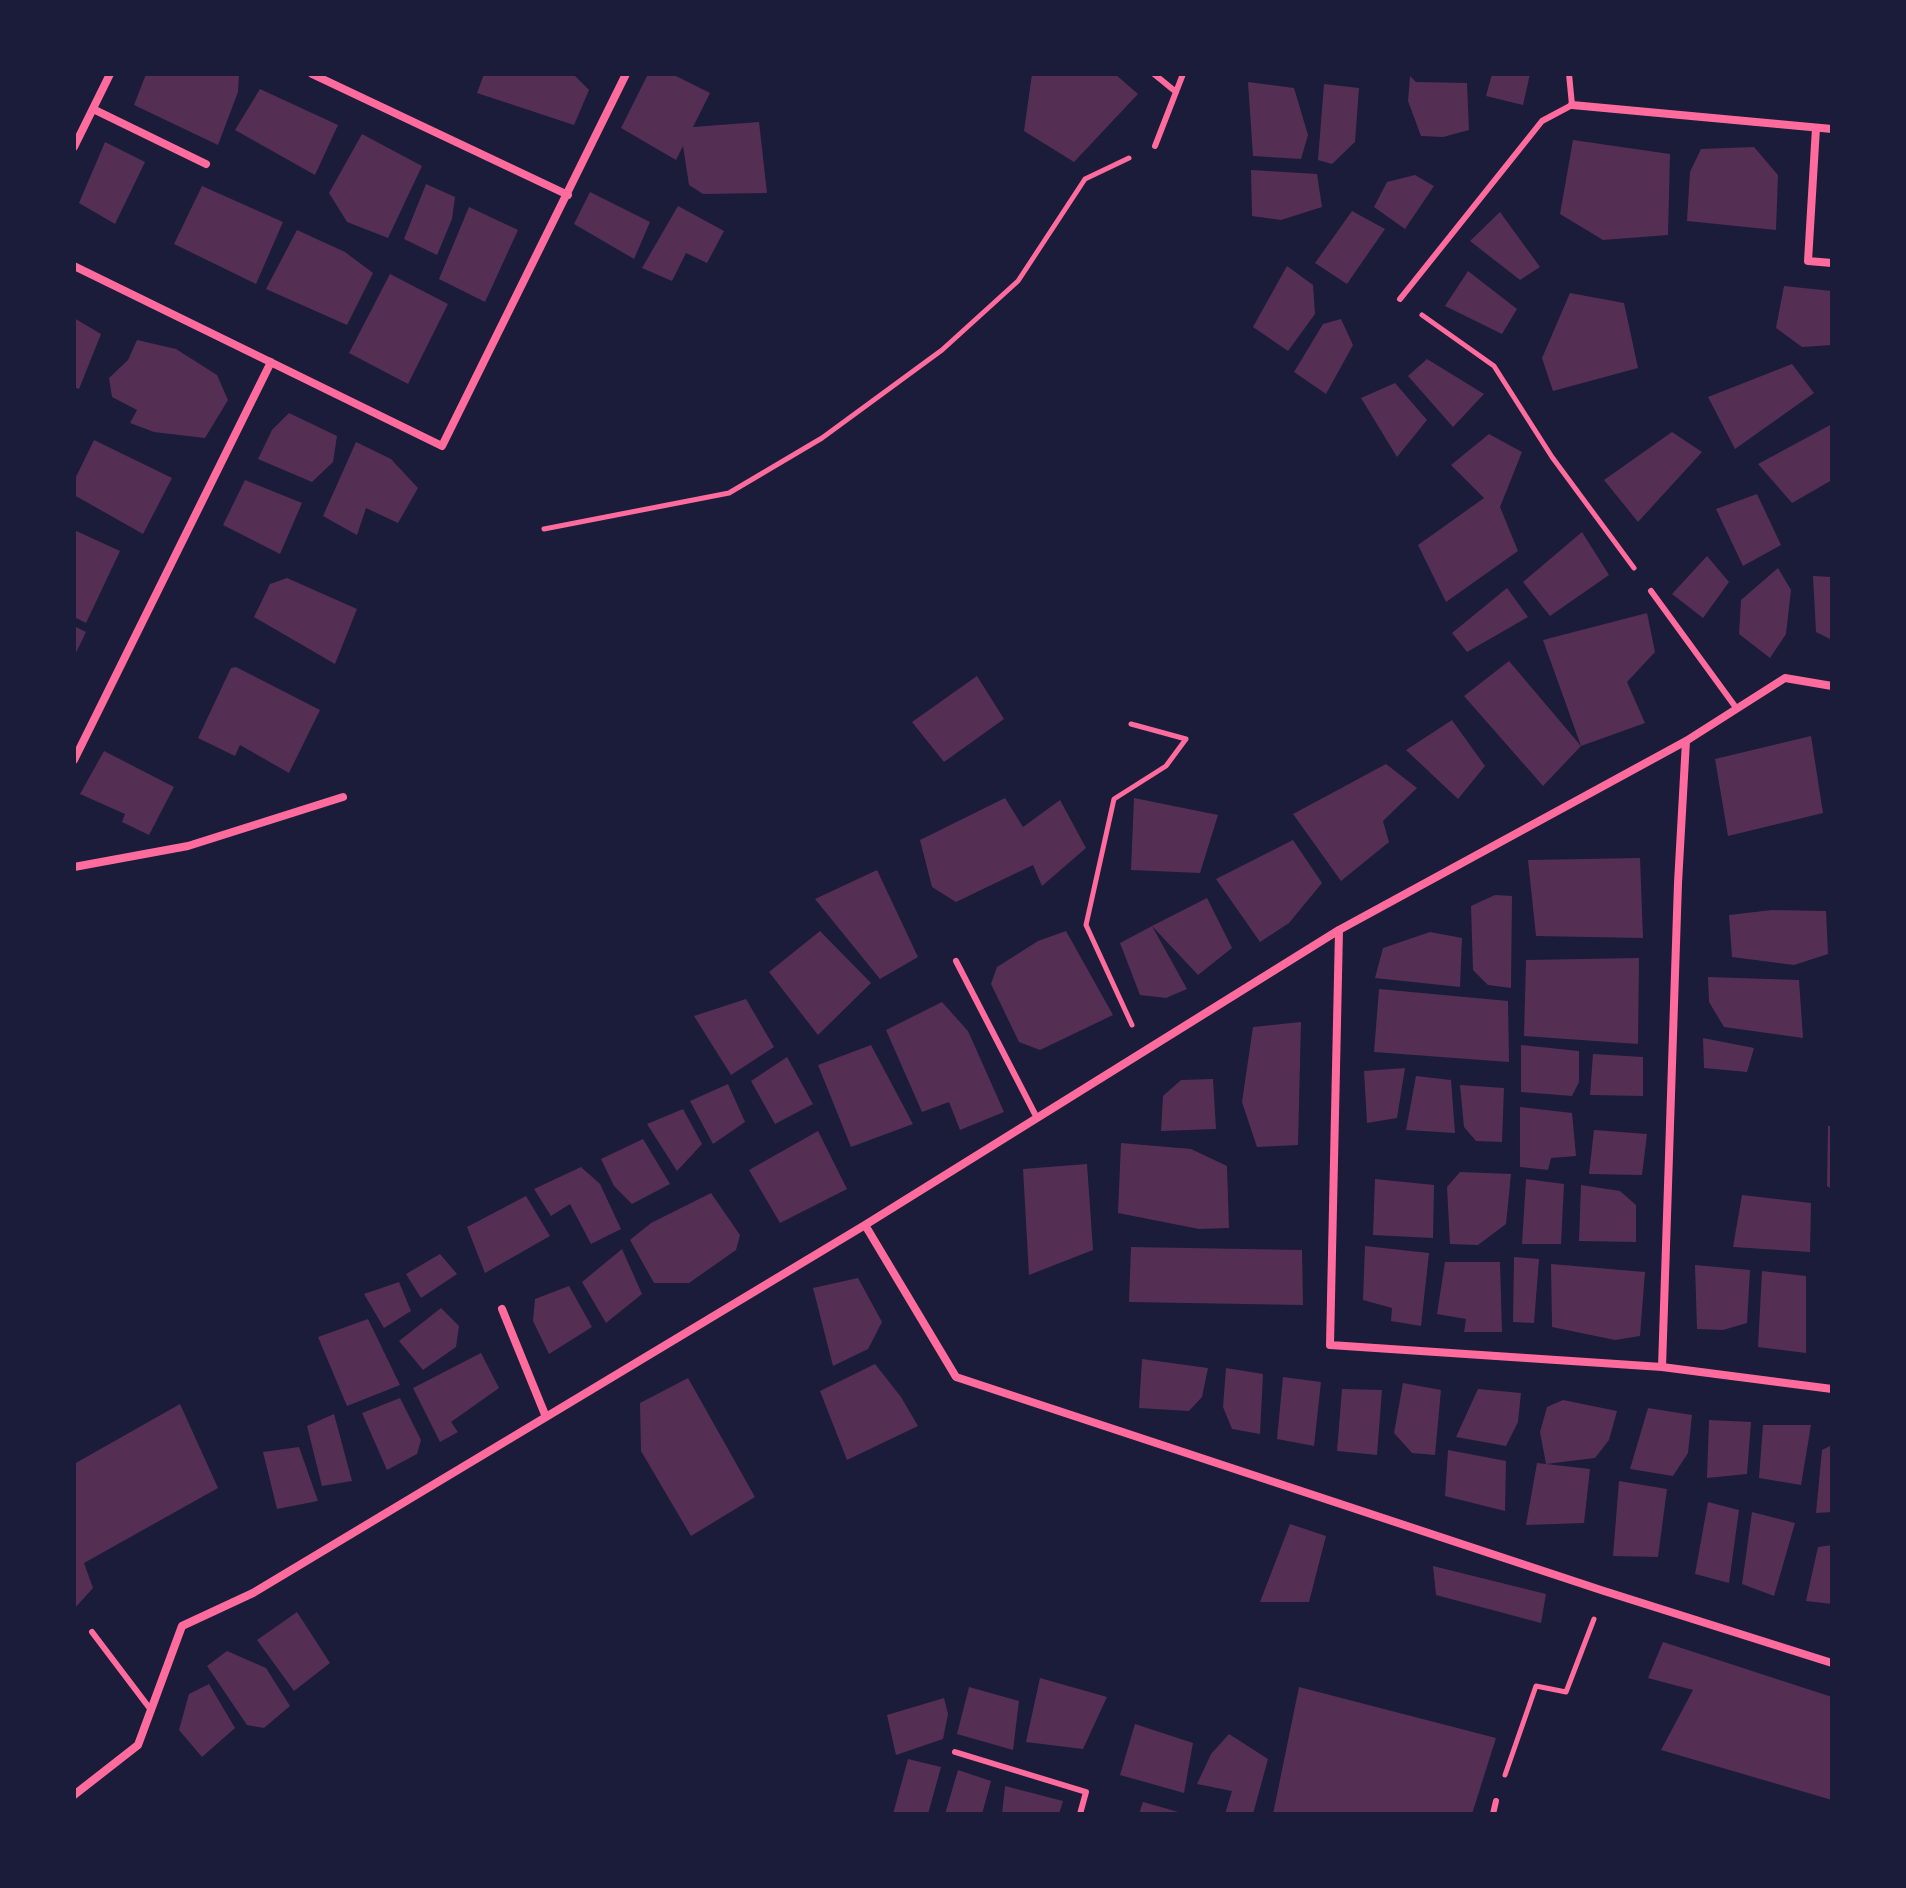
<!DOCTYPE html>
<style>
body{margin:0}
#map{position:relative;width:1906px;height:1888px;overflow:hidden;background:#1b1b3a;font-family:Raleway,sans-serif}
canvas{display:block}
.frame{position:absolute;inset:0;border:76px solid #1b1b3a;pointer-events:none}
</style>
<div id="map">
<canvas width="1906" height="1888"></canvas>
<div class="frame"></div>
</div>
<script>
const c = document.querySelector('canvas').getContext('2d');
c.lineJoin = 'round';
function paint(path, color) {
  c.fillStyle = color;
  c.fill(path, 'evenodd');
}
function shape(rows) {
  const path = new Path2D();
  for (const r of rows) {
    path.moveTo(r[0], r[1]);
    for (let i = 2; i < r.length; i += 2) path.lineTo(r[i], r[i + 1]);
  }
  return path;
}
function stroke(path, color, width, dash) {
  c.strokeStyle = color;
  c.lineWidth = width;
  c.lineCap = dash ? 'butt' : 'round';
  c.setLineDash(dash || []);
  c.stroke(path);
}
const building = shape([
 [146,74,239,74,238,92,218,145,134,105],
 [484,74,573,74,589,90,574,125,477,93],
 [648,74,672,74,710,93,693,127,759,122,767,193,703,194,689,185,683,146,676,160,621,128],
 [1032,74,1115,74,1138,94,1074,162,1024,131],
 [1492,74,1530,74,1523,105,1486,96],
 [1410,76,1416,82,1467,83,1469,130,1443,137,1421,136,1408,101],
 [1248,82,1294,88,1308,135,1301,159,1253,156],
 [1324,84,1359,88,1355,142,1332,164,1318,160],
 [260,89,338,125,315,175,235,130],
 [362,134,422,166,388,238,347,222,329,193],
 [1573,140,1670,154,1668,235,1603,240,1560,214],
 [105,142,145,162,115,224,79,203],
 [1754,147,1778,175,1776,230,1687,221,1690,172,1701,149],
 [1251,170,1317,174,1322,207,1281,220,1252,216],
 [1415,175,1434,186,1405,229,1374,207,1387,182],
 [426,184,455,197,452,219,437,255,404,239],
 [202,186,283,222,256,284,174,244],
 [590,192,650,222,634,259,574,224],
 [678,206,724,231,707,263,686,253,672,281,642,268],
 [469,207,518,230,485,302,439,279],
 [1352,211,1385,229,1347,284,1315,263],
 [1500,212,1540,267,1520,280,1470,241],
 [297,230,345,252,373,273,347,325,266,289],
 [1287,266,1313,285,1315,314,1288,351,1253,327],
 [1468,271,1517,309,1502,334,1445,306],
 [390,274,448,304,408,384,349,353],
 [1784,286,1832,291,1832,345,1802,347,1776,328],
 [1570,293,1624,303,1638,368,1553,391,1542,358],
 [74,318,101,334,79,389,74,387],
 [1341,319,1353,345,1326,394,1294,372,1323,324],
 [137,340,176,349,217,375,228,400,205,438,154,432,130,423,137,410,112,397,109,378,128,360],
 [1427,359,1484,394,1453,427,1408,376],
 [1792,364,1814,393,1735,449,1708,397],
 [1395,383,1427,420,1397,457,1361,398],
 [289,413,337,436,333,462,312,482,258,459,272,430],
 [1832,424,1832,480,1792,503,1758,464],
 [1672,432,1702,452,1638,522,1604,480],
 [1489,434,1522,452,1500,507,1518,551,1446,602,1418,545,1484,498,1451,465],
 [94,440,172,478,143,534,74,495,74,481],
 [356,442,391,459,418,488,398,523,366,508,357,535,323,516],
 [245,480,302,503,280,554,223,525],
 [1757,494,1781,545,1743,566,1716,509],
 [74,530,120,551,86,623,74,617],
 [1582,532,1609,575,1550,616,1523,582],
 [1707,556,1729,582,1703,618,1672,594],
 [1778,568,1791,590,1786,634,1770,658,1739,634,1741,600],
 [1813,576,1832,577,1832,640,1816,632],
 [287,578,357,609,335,664,254,617,270,584],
 [1507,588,1528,617,1467,652,1452,633],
 [1647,613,1655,652,1627,682,1645,723,1581,746,1543,640],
 [74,626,86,632,74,657],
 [1509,661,1581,746,1543,786,1464,696],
 [236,667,320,710,289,773,240,745,235,756,198,738,231,668],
 [977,676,1004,719,944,762,912,722],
 [1452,720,1485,766,1458,799,1406,750],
 [1811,736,1823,813,1728,836,1715,759],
 [104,751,174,787,149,835,122,822,125,814,80,794],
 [1386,764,1417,788,1383,821,1389,842,1341,881,1293,814],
 [1005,798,1023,827,1060,800,1086,848,1042,886,1033,865,956,902,932,887,920,840],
 [1134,798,1218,815,1200,873,1131,870],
 [1293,840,1322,883,1289,923,1260,942,1216,879],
 [1640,858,1643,938,1536,936,1528,860],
 [877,870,918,957,880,979,815,899],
 [1495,895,1512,896,1511,988,1488,985,1473,970,1471,906],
 [1207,898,1232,948,1198,975,1152,926],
 [1772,910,1826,911,1828,954,1794,965,1732,957,1729,915],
 [1152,926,1187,989,1166,998,1140,995,1120,943],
 [820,931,871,983,818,1035,769,972],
 [1066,931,1113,1015,1040,1050,1019,1042,991,984,997,967,1038,941],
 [1430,932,1462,938,1460,987,1375,978,1383,948],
 [1639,958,1638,1044,1524,1036,1526,960],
 [1708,977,1799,980,1803,1038,1724,1027,1709,1002],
 [1379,989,1508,1001,1509,1062,1374,1052],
 [746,999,774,1047,731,1075,694,1016],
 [942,1002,968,1031,1004,1112,960,1130,949,1102,922,1112,886,1030],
 [1301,1022,1298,1145,1257,1147,1242,1102,1253,1027],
 [1703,1038,1754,1048,1747,1072,1704,1068],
 [871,1045,913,1124,851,1147,818,1065],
 [1521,1045,1579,1051,1579,1082,1572,1096,1521,1092],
 [1593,1054,1643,1057,1643,1096,1590,1095],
 [787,1057,813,1104,775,1124,751,1081],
 [1405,1068,1397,1118,1367,1123,1364,1071],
 [1416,1076,1451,1080,1455,1133,1406,1130],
 [1213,1079,1216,1129,1161,1131,1163,1096,1181,1080],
 [728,1084,745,1122,713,1144,690,1101],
 [1460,1085,1504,1088,1502,1142,1476,1141,1464,1127],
 [1520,1107,1572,1113,1576,1156,1551,1158,1548,1170,1520,1167],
 [683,1109,702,1144,677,1171,647,1124],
 [1828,1126,1832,1126,1832,1189,1827,1186],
 [1594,1130,1647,1134,1642,1175,1589,1174],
 [818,1131,847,1189,780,1223,749,1170],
 [643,1139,670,1184,632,1204,614,1186,601,1159],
 [1121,1143,1191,1149,1227,1166,1229,1228,1199,1229,1118,1213],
 [1087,1164,1093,1250,1029,1275,1023,1169],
 [581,1167,600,1184,621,1229,591,1244,570,1204,551,1216,534,1189],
 [1460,1172,1511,1174,1506,1224,1478,1245,1450,1244,1447,1187],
 [1375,1179,1434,1185,1433,1238,1373,1235],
 [1526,1179,1564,1184,1561,1244,1522,1244],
 [1581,1185,1620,1191,1636,1205,1636,1242,1579,1241],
 [711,1193,740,1235,736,1250,689,1283,654,1283,630,1240,651,1223],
 [1742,1195,1811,1203,1810,1252,1733,1247],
 [526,1196,550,1236,485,1273,467,1227],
 [1365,1246,1429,1253,1421,1326,1391,1321,1392,1308,1363,1300],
 [1131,1247,1302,1250,1303,1305,1129,1302],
 [622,1249,642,1294,606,1323,582,1282],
 [440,1254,457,1274,421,1298,406,1274],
 [1514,1257,1539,1259,1534,1323,1513,1322],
 [1445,1262,1500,1262,1502,1332,1464,1332,1466,1319,1437,1314],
 [1551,1264,1645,1272,1640,1336,1615,1340,1552,1327],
 [1695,1265,1750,1270,1747,1323,1723,1330,1697,1329],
 [1762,1271,1806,1276,1806,1353,1758,1347],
 [858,1278,882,1322,868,1349,833,1366,813,1288],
 [399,1282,411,1311,384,1328,364,1294],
 [569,1286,592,1327,549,1354,533,1321,535,1299],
 [441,1308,459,1326,456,1347,423,1370,399,1341],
 [368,1319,400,1385,347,1406,318,1337],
 [481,1353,499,1388,451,1422,458,1432,440,1442,413,1388],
 [1142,1359,1208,1368,1202,1397,1189,1411,1139,1408],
 [875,1364,901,1397,918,1426,847,1460,820,1391],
 [1226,1368,1263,1374,1260,1434,1232,1429,1223,1407],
 [1283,1377,1321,1382,1314,1446,1277,1439],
 [688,1378,755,1497,691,1536,641,1451,640,1403],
 [1403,1383,1441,1390,1435,1455,1412,1453,1394,1433],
 [1342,1389,1382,1390,1377,1455,1337,1451],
 [1478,1389,1521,1393,1518,1422,1506,1446,1456,1437],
 [400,1398,421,1440,417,1454,387,1470,362,1413],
 [1563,1400,1617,1411,1609,1440,1595,1458,1546,1464,1590,1469,1584,1523,1526,1525,1537,1463,1546,1464,1540,1432,1547,1407],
 [180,1404,218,1488,84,1563,93,1588,74,1609,74,1464],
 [1648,1408,1692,1415,1688,1453,1673,1476,1630,1469],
 [334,1414,352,1481,322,1486,307,1426],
 [1709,1420,1751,1422,1747,1474,1707,1478],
 [1763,1425,1811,1425,1801,1485,1759,1478],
 [1832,1445,1832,1512,1816,1513,1822,1450],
 [299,1447,318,1501,277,1509,263,1452],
 [1448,1450,1506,1461,1505,1511,1445,1496],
 [1619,1481,1667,1489,1658,1557,1613,1556],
 [1708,1502,1739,1510,1729,1583,1695,1574],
 [1752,1512,1795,1523,1774,1596,1742,1584],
 [1290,1524,1326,1536,1309,1602,1260,1602],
 [1832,1545,1832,1604,1806,1601,1818,1547],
 [1433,1566,1546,1594,1541,1623,1436,1595],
 [297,1612,330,1663,294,1691,257,1640],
 [1663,1642,1832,1697,1832,1800,1661,1750,1693,1690,1648,1678],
 [227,1651,266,1668,290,1706,264,1728,247,1725,207,1666],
 [1040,1678,1107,1697,1083,1749,1026,1742],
 [209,1684,235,1728,202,1757,179,1730,189,1694],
 [969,1687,1019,1701,1013,1750,957,1734],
 [1299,1687,1496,1738,1472,1814,1273,1814],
 [944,1698,948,1714,943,1739,896,1755,887,1715],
 [1135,1724,1193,1743,1184,1793,1120,1775],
 [1229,1734,1268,1759,1253,1814,1225,1814,1232,1791,1197,1784,1211,1754],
 [908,1759,941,1767,928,1814,893,1814],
 [958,1770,991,1781,982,1814,945,1814],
 [1005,1786,1063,1801,1059,1814,1002,1814],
 [1143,1802,1182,1813,1182,1814,1139,1814]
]);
const path = shape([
 [1422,315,1494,366,1552,457,1634,568],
 [544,529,729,493,822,438,942,350,1018,281,1085,179,1129,158],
 [1131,724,1186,739,1166,766,1114,799,1086,925,1132,1025],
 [1505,1775,1536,1686,1566,1692,1594,1619]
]);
const service = shape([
 [1154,74,1176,92],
 [1155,146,1183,74],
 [1400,299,1542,121,1572,105,1569,74],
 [1651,591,1737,709],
 [956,961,1037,1118],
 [92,1632,151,1710],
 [955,1752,1086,1792,1080,1814],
 [1493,1814,1496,1801]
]);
const minor = shape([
 [312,74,568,195],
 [1572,105,1832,129],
 [93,109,206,164],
 [1816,128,1808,261,1832,263],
 [74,147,110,74],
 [74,266,442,446,626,74],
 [74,760,271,362],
 [74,867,188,846,343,797],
 [1339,930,1330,1345,1662,1367,1832,1389],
 [865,1225,956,1377,1604,1591,1832,1663],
 [502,1309,546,1417],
 [1662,1367,1678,883,1686,741],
 [74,1795,138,1745,182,1626,253,1593,546,1417,865,1225,1339,930,1686,741,1785,678,1832,686]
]);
paint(building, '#542f53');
stroke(path, '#ff6b9d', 5);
stroke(service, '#ff6b9d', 6);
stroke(minor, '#ff6b9d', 8);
</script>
